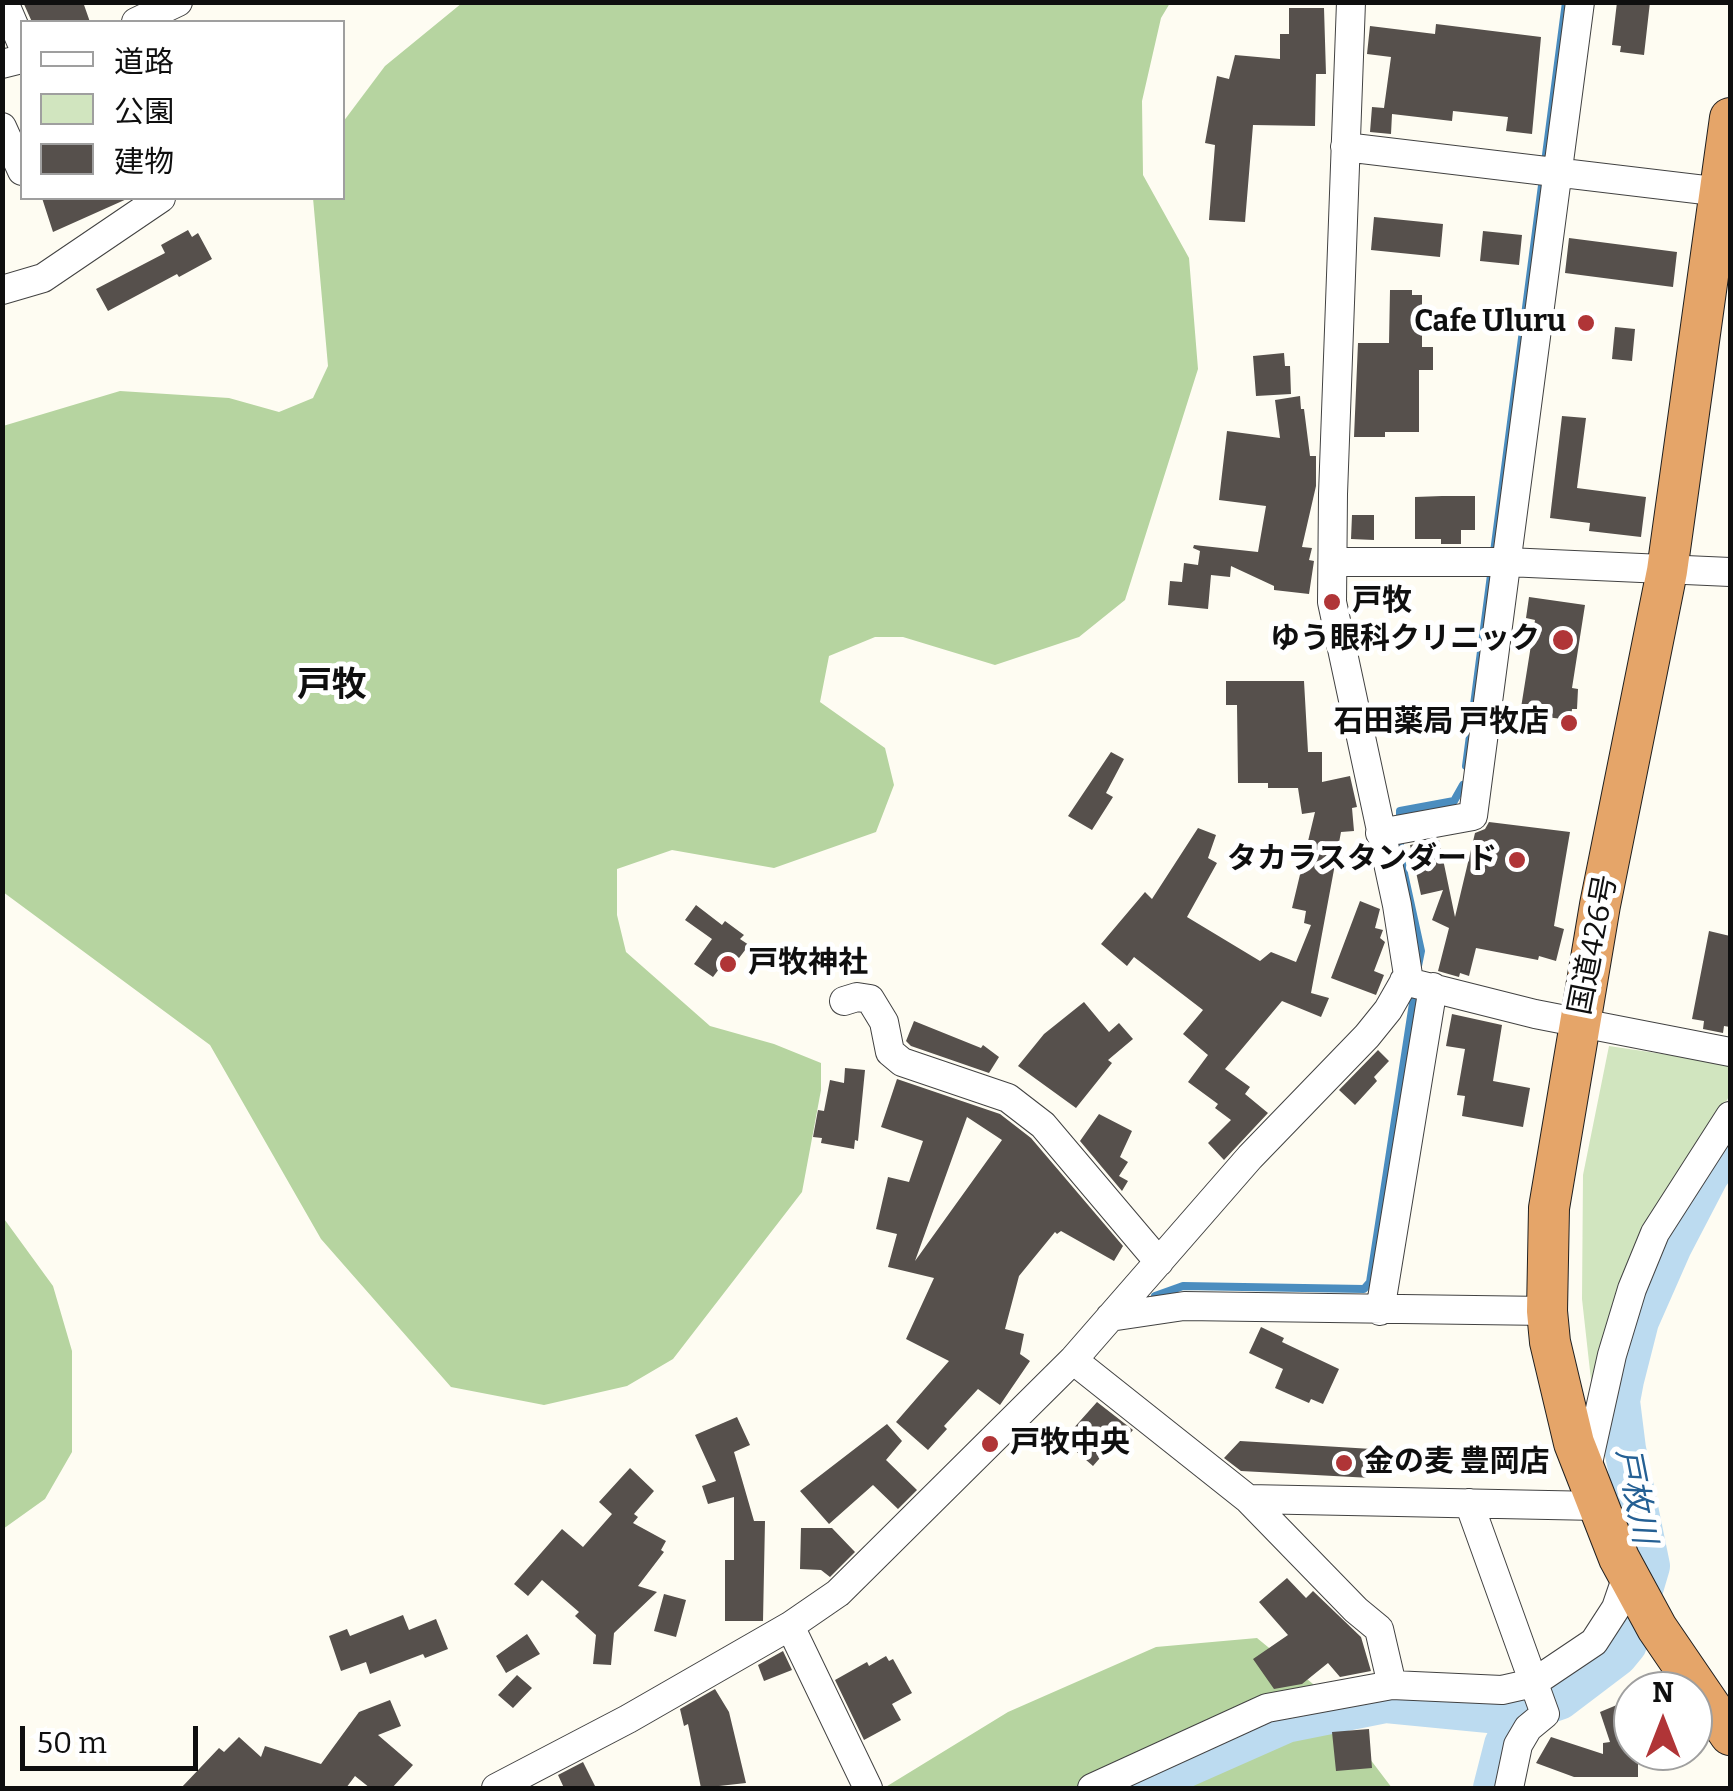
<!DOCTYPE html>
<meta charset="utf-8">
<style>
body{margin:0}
#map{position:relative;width:1733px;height:1791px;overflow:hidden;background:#fefcf2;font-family:Bitter,"Noto Sans JP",serif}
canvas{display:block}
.frame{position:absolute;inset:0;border:5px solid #0f0f0f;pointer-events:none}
.legend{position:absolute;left:20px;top:20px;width:325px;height:180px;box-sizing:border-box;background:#fff;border:2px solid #9f9f9f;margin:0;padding:12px 18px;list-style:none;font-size:30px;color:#0f0f0f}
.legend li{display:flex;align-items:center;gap:20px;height:50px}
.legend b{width:50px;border:2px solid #9f9f9f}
.north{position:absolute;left:1613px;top:1671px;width:100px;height:100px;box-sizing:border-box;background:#fff;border:2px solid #9f9f9f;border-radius:50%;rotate:0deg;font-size:28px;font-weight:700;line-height:40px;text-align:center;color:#0f0f0f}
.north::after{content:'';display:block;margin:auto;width:35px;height:45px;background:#b03537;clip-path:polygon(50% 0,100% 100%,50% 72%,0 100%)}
.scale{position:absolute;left:20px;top:1726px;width:178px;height:45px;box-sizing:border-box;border:5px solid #0f0f0f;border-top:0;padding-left:12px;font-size:30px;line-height:35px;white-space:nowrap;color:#0f0f0f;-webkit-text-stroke:8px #fff;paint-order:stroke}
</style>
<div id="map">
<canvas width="1733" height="1791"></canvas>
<div class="frame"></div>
<ul class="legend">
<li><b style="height:12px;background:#fff"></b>道路</li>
<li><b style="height:28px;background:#d1e5bf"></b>公園</li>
<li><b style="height:28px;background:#56504c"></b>建物</li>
</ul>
<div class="north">N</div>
<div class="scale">50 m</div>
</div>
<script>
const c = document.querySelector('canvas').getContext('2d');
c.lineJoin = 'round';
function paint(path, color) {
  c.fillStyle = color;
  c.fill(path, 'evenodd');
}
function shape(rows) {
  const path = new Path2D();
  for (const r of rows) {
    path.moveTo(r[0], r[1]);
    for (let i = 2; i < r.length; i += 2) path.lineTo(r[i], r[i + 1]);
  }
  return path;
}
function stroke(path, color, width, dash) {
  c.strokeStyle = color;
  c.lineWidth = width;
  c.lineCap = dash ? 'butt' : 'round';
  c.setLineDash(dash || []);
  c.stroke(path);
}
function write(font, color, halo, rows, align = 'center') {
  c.font = font + ' Bitter,"Noto Sans JP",serif';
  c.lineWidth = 10;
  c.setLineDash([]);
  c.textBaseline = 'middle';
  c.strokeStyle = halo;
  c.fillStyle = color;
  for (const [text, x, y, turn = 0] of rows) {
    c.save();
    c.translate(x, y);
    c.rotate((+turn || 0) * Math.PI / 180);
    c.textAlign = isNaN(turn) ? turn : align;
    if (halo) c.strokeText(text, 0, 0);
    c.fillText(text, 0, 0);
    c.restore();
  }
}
const green = shape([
 [1609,1046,1730,1064,1730,1095,1636,1245,1612,1306,1592,1389,1582,1299,1583,1175]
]);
const forest = shape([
 [462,3,1170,3,1161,18,1142,101,1143,175,1189,258,1198,369,1125,600,1079,637,995,665,903,637,875,637,829,656,820,702,885,748,894,785,876,832,774,868,672,850,617,869,617,915,626,952,710,1026,774,1044,821,1063,821,1090,802,1192,673,1359,627,1386,544,1405,451,1387,321,1239,210,1045,3,892,3,426,120,391,229,398,279,412,313,398,328,366,313,198,342,198,343,122,385,66],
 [2,1216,53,1286,72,1351,72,1452,45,1499,3,1529],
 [1257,1638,1313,1684,1392,1788,884,1788,1008,1712,1156,1647]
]);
const stream = shape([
 [1466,766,1566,2],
 [1400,823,1400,811,1454,801,1463,785],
 [1400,837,1400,855,1421,951,1418,966],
 [1155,1296,1183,1286,1364,1289,1370,1282,1415,990]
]);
const river = shape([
 [1137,1788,1286,1722,1386,1702,1489,1712,1530,1709,1559,1699,1617,1655,1626,1644,1649,1566,1625,1449,1619,1401,1623,1380,1638,1321,1671,1246,1708,1175,1730,1144],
 [1494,1788,1505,1745,1515,1725,1527,1713]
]);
const building = shape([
 [23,2,83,2,90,22,32,22],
 [1617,2,1650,2,1644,55,1620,52,1621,46,1612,45],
 [1289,8,1324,8,1326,74,1316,74,1315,126,1253,125,1245,222,1209,220,1215,145,1205,143,1217,76,1229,79,1235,55,1280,59,1280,34,1289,34],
 [1436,24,1541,37,1532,134,1506,131,1508,117,1453,111,1452,121,1392,114,1391,134,1370,132,1372,107,1384,108,1391,57,1367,54,1370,26,1435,34],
 [42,198,129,198,53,232],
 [1374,217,1443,224,1440,257,1371,250],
 [188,230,192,237,198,233,212,259,179,277,177,274,108,311,96,289,165,253,161,245],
 [1483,231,1522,235,1519,265,1480,261],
 [1569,238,1677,252,1673,287,1565,273],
 [1390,290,1412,290,1412,295,1422,295,1422,347,1433,347,1433,370,1419,370,1419,432,1385,432,1385,437,1354,437,1358,343,1389,343],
 [1615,327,1635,329,1632,361,1612,359],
 [1284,353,1285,366,1290,366,1291,394,1256,396,1253,356],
 [1300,396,1301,409,1304,409,1310,456,1316,456,1316,486,1302,547,1312,548,1309,560,1314,561,1309,594,1274,590,1274,586,1231,566,1230,577,1211,575,1208,609,1168,605,1170,581,1182,582,1184,563,1198,565,1200,551,1193,548,1194,545,1258,552,1266,506,1219,500,1227,431,1280,438,1275,400],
 [1562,416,1586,418,1577,488,1646,497,1641,537,1589,531,1590,523,1550,518],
 [1442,496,1475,496,1475,530,1461,530,1461,544,1441,544,1441,539,1415,539,1415,497],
 [1352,515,1374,515,1374,540,1351,539],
 [1529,597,1585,605,1572,688,1578,689,1577,709,1572,709,1571,720,1520,714,1535,620,1526,618],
 [1226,681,1304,681,1308,752,1322,752,1322,782,1350,776,1357,807,1352,808,1354,831,1341,832,1311,993,1329,998,1321,1017,1282,1001,1225,1069,1250,1087,1245,1094,1268,1113,1224,1160,1208,1143,1231,1120,1215,1108,1218,1104,1188,1082,1208,1055,1183,1034,1203,1010,1134,957,1127,966,1101,944,1145,892,1152,899,1198,828,1216,835,1208,858,1217,863,1187,917,1260,961,1271,952,1296,962,1311,925,1304,923,1306,911,1292,908,1315,812,1302,814,1298,788,1268,788,1268,783,1238,783,1237,705,1226,705],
 [1111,752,1124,759,1106,793,1113,797,1092,830,1068,816],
 [1489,822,1570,832,1554,926,1564,929,1556,961,1539,956,1538,960,1476,948,1469,976,1460,973,1459,977,1438,971,1449,928,1432,920,1443,890,1421,895,1410,845,1439,840,1455,917,1475,833,1485,829],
 [1360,901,1380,909,1375,928,1383,930,1380,938,1385,942,1374,971,1384,975,1376,995,1331,978],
 [696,905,722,925,725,921,744,935,740,939,749,945,739,958,731,953,713,977,694,964,712,939,685,920],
 [1709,931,1730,936,1730,1027,1724,1026,1723,1033,1703,1029,1704,1021,1692,1019],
 [1084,1002,1109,1032,1119,1023,1133,1039,1108,1060,1112,1063,1076,1108,1018,1066,1044,1034],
 [1452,1014,1502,1025,1493,1081,1530,1088,1523,1127,1462,1116,1465,1096,1457,1095,1465,1049,1446,1046],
 [914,1021,981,1048,983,1045,999,1057,989,1073,911,1046,906,1041],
 [1378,1050,1389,1061,1374,1077,1377,1081,1355,1105,1339,1090],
 [845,1068,865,1070,858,1141,855,1140,854,1149,821,1143,822,1138,813,1137,818,1110,824,1111,830,1080,844,1083],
 [897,1079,1000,1114,1031,1138,1123,1246,1114,1261,1061,1231,1057,1234,1055,1232,1019,1276,1005,1329,1024,1334,1020,1354,1030,1361,1000,1405,978,1389,944,1426,947,1429,928,1450,896,1422,949,1361,906,1339,934,1278,888,1267,897,1234,876,1229,888,1177,909,1182,923,1141,881,1127],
 [967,1117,1002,1140,915,1261],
 [1099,1114,1132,1131,1120,1157,1128,1162,1119,1176,1128,1181,1122,1191,1080,1141],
 [1261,1327,1284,1338,1282,1342,1339,1369,1323,1404,1311,1399,1309,1403,1275,1388,1283,1369,1249,1353],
 [1097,1402,1133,1430,1111,1455,1106,1451,1093,1466,1063,1440],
 [737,1417,750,1445,734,1452,754,1521,765,1521,763,1621,725,1621,725,1560,734,1560,734,1497,708,1504,702,1486,716,1481,695,1435],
 [887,1424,902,1441,886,1460,917,1490,898,1509,873,1485,829,1524,800,1491],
 [1240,1441,1372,1449,1371,1478,1241,1471,1224,1458],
 [630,1468,654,1491,634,1514,638,1517,633,1523,666,1541,661,1550,664,1552,638,1586,657,1592,614,1633,611,1665,593,1664,596,1635,575,1616,579,1612,542,1580,528,1596,514,1584,562,1529,583,1547,612,1514,599,1502],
 [801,1528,832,1528,855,1552,830,1577,821,1570,800,1569],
 [1287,1578,1306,1598,1313,1591,1361,1637,1371,1671,1340,1677,1328,1663,1302,1684,1274,1689,1253,1659,1288,1635,1259,1602],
 [664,1594,686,1600,676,1637,654,1631],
 [403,1615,409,1630,436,1619,448,1649,425,1658,423,1654,370,1674,366,1662,341,1671,329,1636,347,1629,350,1636],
 [527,1634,540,1654,506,1673,496,1656],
 [783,1651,792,1670,764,1681,758,1665],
 [886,1656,889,1661,893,1659,912,1693,892,1704,901,1720,864,1740,835,1680,867,1662,869,1666],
 [517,1675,532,1688,513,1708,498,1695],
 [715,1689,729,1712,746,1783,701,1788,688,1724,684,1726,680,1709],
 [390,1700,401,1726,378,1735,413,1765,392,1788,370,1788,355,1776,346,1788,181,1788,219,1748,224,1752,239,1737,261,1757,265,1746,321,1764,359,1712],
 [1624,1702,1633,1726,1633,1751,1638,1751,1638,1777,1574,1777,1536,1763,1551,1737,1603,1754,1603,1743,1610,1742,1600,1712],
 [1369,1729,1372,1768,1336,1771,1332,1732],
 [583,1762,596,1788,564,1788,558,1775]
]);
const minor = shape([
 [4,2,22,44],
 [136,22,178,2],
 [2,64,22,59],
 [2,127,22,171],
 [1345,147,1730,193],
 [2,290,43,278,161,198],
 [1333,562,1507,562,1730,572],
 [1380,833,1473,816,1580,2],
 [1404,981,1535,1014,1730,1052],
 [844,1001,857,997,870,999,884,1022,890,1052,902,1062,1008,1098,1043,1125,1159,1262],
 [1380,1311,1433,987],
 [1110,1317,1184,1306,1547,1311],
 [1073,1360,1248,1499,1356,1610,1379,1629,1392,1685],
 [1586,1472,1612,1355,1632,1289,1655,1233,1730,1116],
 [1248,1499,1598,1506],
 [1469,1503,1545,1714,1528,1728,1518,1745,1509,1788],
 [790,1626,868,1788],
 [496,1788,628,1719,790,1626,838,1593,1073,1360,1250,1157,1367,1036,1388,1010,1408,975,1397,905,1332,602,1333,494,1351,2],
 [1092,1788,1267,1708,1392,1685,1502,1690,1533,1683,1594,1642,1616,1608,1627,1576]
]);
const highway = shape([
 [1730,118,1667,571,1600,905,1549,1208,1547,1311,1550,1342,1574,1443,1619,1558,1657,1628,1730,1735]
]);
const markers = [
 [1586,323,10,"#b03537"],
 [1332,602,10,"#b03537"],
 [1563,640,12,"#b03537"],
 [1569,723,10,"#b03537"],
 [1517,860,10,"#b03537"],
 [728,964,10,"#b03537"],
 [990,1444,10,"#b03537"],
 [1344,1463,10,"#b03537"]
];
const poiNames = [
 ["Cafe Uluru",1566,323],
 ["戸牧",1352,602,"left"],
 ["ゆう眼科クリニック",1540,640],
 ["石田薬局 戸牧店",1549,723],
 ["タカラスタンダード",1497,860],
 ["戸牧神社",748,964,"left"],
 ["戸牧中央",1010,1444,"left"],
 ["金の麦 豊岡店",1364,1463,"left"]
];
const streetNames = [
 ["国道426号",1594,945,-79]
];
const waterNames = [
 ["戸枚川",1635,1496,79]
];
const quarterNames = [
 ["戸牧",332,686]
];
paint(green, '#d1e5bf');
paint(forest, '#b6d4a0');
stroke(stream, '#4b8dbf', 8);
stroke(river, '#bcdbf0', 42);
paint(building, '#56504c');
stroke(minor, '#424242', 30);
stroke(highway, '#202020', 42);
stroke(minor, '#fff', 28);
stroke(highway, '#e5a569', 40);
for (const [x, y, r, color] of markers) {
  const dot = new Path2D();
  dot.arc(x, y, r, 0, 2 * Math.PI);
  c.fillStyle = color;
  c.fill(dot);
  stroke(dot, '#fff', 4);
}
write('bold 30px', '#0f0f0f', '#fff', poiNames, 'right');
write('30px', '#0f0f0f', '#fff', streetNames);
write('italic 32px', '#256094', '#fff', waterNames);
write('bold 35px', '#0f0f0f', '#fff', quarterNames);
</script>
